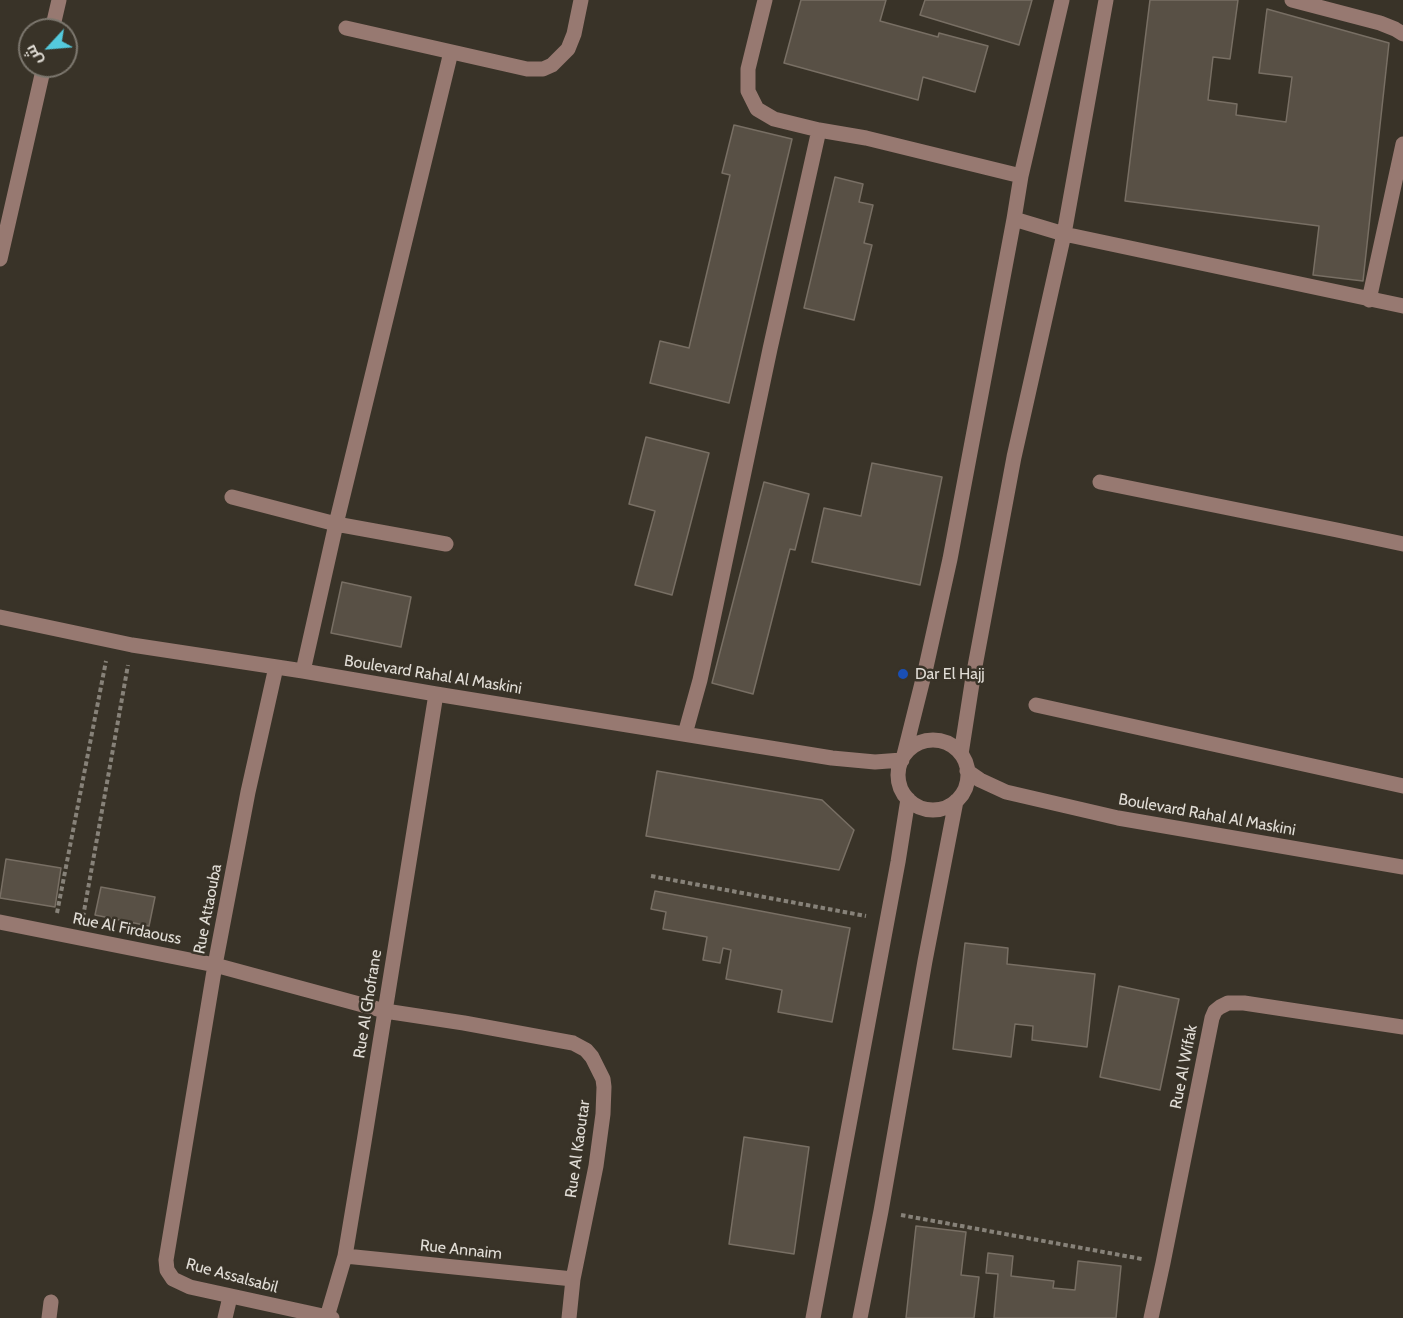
<!DOCTYPE html>
<meta charset="utf-8">
<style>
body{margin:0}
#map{position:relative;width:1403px;height:1318px;overflow:hidden;background:#393328;font-family:Cabin,Cairo,sans-serif}
canvas{display:block}
.north{position:absolute;left:18px;top:18px;width:60px;height:60px;box-sizing:border-box;background:#393328;border:2px solid #7c776e;border-radius:50%;rotate:244deg;font-size:16px;font-weight:700;line-height:24px;text-align:center;color:#e1ddd6}
.north::after{content:'';display:block;margin:auto;width:21px;height:27px;background:#54cadd;clip-path:polygon(50% 0,100% 100%,50% 72%,0 100%)}
</style>
<div id="map">
<canvas width="1403" height="1318"></canvas>
<div class="north">ش</div>
</div>
<script>
const c = document.querySelector('canvas').getContext('2d');
c.lineJoin = 'round';
function paint(path, color) {
  c.fillStyle = color;
  c.fill(path, 'evenodd');
}
function shape(rows) {
  const path = new Path2D();
  for (const r of rows) {
    if (r.length === 3) {
      path.moveTo(r[0] + r[2], r[1]);
      path.arc(r[0], r[1], r[2], 0, 2 * Math.PI);
      continue;
    }
    path.moveTo(r[0], r[1]);
    for (let i = 2; i < r.length; i += 2) path.lineTo(r[i], r[i + 1]);
  }
  return path;
}
function stroke(path, color, width, dash) {
  c.strokeStyle = color;
  c.lineWidth = width;
  c.lineCap = dash ? 'butt' : 'round';
  c.setLineDash(dash || []);
  c.stroke(path);
}
function write(font, color, halo, rows, align = 'center') {
  c.font = font + ' Cabin,sans-serif';
  c.lineWidth = 5;
  c.setLineDash([]);
  c.textBaseline = 'middle';
  c.strokeStyle = halo;
  c.fillStyle = color;
  for (const [text, x, y, turn = 0] of rows) {
    c.save();
    c.translate(x, y);
    c.rotate((+turn || 0) * Math.PI / 180);
    c.textAlign = isNaN(turn) ? turn : align;
    if (halo) c.strokeText(text, 0, 0);
    c.fillText(text, 0, 0);
    c.restore();
  }
}
const building = shape([
 [801,0,886,0,880,21,938,37,939,33,988,46,975,92,923,77,918,100,784,63,801,0],
 [925,0,1032,0,1019,45,920,15,925,0],
 [1150,0,1238,0,1230,59,1213,57,1208,100,1237,104,1236,115,1286,122,1292,77,1259,73,1267,9,1389,43,1363,281,1313,275,1319,226,1125,201,1150,0],
 [734,125,792,139,729,403,650,383,660,341,689,348,730,175,722,173,734,125],
 [835,177,863,184,859,202,873,205,864,243,872,245,854,320,804,308,835,177],
 [646,437,709,453,672,595,635,585,655,511,629,504,646,437],
 [872,463,942,477,920,585,812,562,824,508,861,516,872,463],
 [764,482,809,494,795,550,790,549,753,694,712,683,764,482],
 [342,582,411,597,401,647,331,633,342,582],
 [657,771,822,800,854,830,839,870,646,836,657,771],
 [6,859,61,868,55,907,0,898,6,859],
 [101,887,155,897,149,926,95,915,101,887],
 [655,891,850,928,832,1022,778,1012,782,990,726,979,731,950,723,948,720,963,703,960,707,937,663,929,666,912,651,909,655,891],
 [965,943,1008,948,1007,964,1095,974,1087,1047,1032,1040,1033,1026,1015,1024,1011,1057,953,1049,965,943],
 [1119,986,1179,999,1160,1090,1100,1077,1119,986],
 [744,1137,809,1147,794,1254,729,1244,744,1137],
 [916,1226,966,1232,961,1275,979,1277,974,1318,906,1318,916,1226],
 [988,1253,1013,1256,1011,1276,1054,1281,1053,1288,1075,1290,1078,1261,1121,1266,1116,1318,994,1318,998,1274,986,1273,988,1253]
]);
const path = shape([
 [651,876,866,916],
 [57,913,106,661],
 [83,917,128,665],
 [901,1215,1142,1259]
]);
const minor = shape([
 [765,0,748,69,748,91,757,109,774,119,819,130,866,138,1021,176],
 [1292,0,1380,23,1395,29,1403,34],
 [346,28,527,69,543,69,552,65,568,49,574,34,581,0],
 [52,30,59,0],
 [1014,219,1064,234,1403,306],
 [0,259,44,66],
 [1369,300,1403,144],
 [1100,482,1337,530,1403,544],
 [232,497,336,524,446,544],
 [0,617,132,645,303,671,436,694,832,758,875,762,902,760],
 [276,667,248,792,215,965,166,1260,167,1270,173,1279,190,1287,332,1318],
 [303,671,336,524,451,52],
 [1036,705,1403,786],
 [685,734,700,680,712,624,770,349,819,130],
 [933,775,35],
 [961,754,973,677,1014,457,1064,234,1106,0],
 [904,755,926,667,950,559,1014,219,1021,176,1062,0],
 [967,771,980,780,1006,792,1118,818,1403,867],
 [0,922,215,965,385,1011,464,1023,573,1043,586,1050,592,1057,603,1079,604,1087,603,1114,596,1166,573,1279,569,1318],
 [345,1256,573,1279],
 [327,1317,345,1256,364,1142,436,694],
 [49,1318,51,1302],
 [225,1318,230,1297],
 [813,1318,898,862,908,799],
 [860,1318,881,1211,925,961,956,801],
 [1151,1318,1163,1263,1212,1018,1215,1011,1220,1007,1228,1003,1244,1003,1403,1027]
]);
const markers = [
 [903,674,6,"#1a4fb4"]
];
const poiNames = [
 ["Dar El Hajj",915,674]
];
const streetNames = [
 ["Boulevard Rahal Al Maskini",433,675,9],
 ["Boulevard Rahal Al Maskini",1207,815,10],
 ["Rue Attaouba",208,909,-79],
 ["Rue Al Firdaouss",127,929,11],
 ["Rue Al Ghofrane",368,1004,-81],
 ["Rue Al Wifak",1184,1067,-79],
 ["Rue Al Kaoutar",578,1149,-82],
 ["Rue Annaim",461,1250,6],
 ["Rue Assalsabil",232,1276,15]
];
paint(building, '#585045');
stroke(building, '#786f64', 1.5);
stroke(path, '#878279', 4, [4.5, 3]);
stroke(minor, '#977971', 15);
for (const [x, y, r, color] of markers) {
  const dot = new Path2D();
  dot.arc(x, y, r, 0, 2 * Math.PI);
  c.fillStyle = color;
  c.fill(dot);
  stroke(dot, '#393328', 2);
}
write('16px', '#e1ddd6', '#393328', poiNames, 'left');
write('16px', '#e1ddd6', '#393328', streetNames);
</script>
